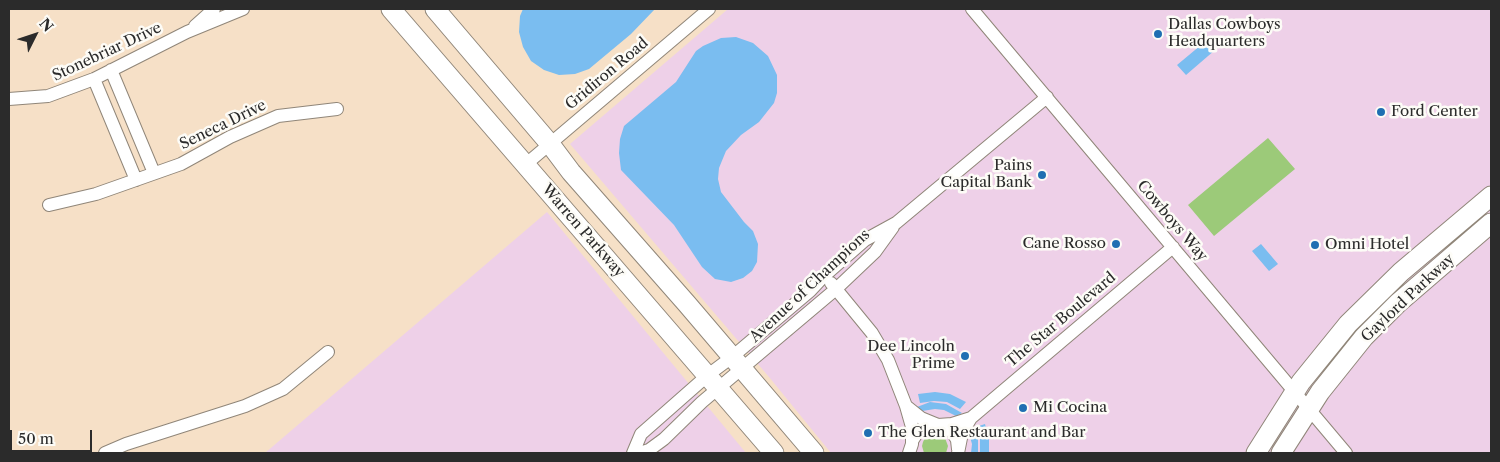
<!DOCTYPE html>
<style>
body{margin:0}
#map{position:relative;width:1500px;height:462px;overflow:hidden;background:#f6e0c7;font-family:"Libre Caslon Text",serif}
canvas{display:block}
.frame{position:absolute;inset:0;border:10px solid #2b2b2b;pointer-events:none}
.north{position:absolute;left:10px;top:10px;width:50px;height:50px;-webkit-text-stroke:4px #fdfcf7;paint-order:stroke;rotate:49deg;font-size:14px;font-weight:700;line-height:20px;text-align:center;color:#2b2b2b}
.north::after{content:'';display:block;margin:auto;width:18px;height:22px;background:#2b2b2b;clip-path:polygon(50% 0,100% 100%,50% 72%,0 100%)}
.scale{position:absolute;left:10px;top:430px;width:82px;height:22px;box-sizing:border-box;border:2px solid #2b2b2b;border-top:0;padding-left:6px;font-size:15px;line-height:18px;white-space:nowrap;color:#2b2b2b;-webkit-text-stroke:4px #fdfcf7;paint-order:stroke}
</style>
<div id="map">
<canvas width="1500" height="462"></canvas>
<div class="frame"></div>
<div class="north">N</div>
<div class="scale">50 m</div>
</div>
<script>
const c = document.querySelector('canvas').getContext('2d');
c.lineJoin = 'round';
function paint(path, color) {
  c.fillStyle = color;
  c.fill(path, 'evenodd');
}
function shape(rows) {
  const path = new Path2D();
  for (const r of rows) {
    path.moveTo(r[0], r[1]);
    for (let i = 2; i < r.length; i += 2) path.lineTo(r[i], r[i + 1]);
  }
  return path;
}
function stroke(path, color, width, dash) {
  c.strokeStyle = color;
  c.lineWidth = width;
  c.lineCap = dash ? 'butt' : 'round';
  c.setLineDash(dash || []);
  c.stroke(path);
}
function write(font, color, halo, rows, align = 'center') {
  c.font = font + ' "Libre Caslon Text",serif';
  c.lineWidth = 5;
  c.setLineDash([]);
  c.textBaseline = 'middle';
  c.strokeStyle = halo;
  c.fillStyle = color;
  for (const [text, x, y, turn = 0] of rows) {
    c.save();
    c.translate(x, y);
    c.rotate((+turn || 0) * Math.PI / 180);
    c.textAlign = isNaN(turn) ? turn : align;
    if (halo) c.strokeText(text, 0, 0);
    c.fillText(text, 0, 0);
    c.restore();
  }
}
const built = shape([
 [728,9,1491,9,1491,453,831,453,769,377,570,144],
 [547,212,746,453,265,453]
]);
const green = shape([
 [1268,138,1295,169,1214,236,1188,205],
 [932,434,941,436,945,438,948,446,946,453,924,453,922,446,923,442,925,438]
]);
const water = shape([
 [523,9,655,9,631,34,589,69,575,74,559,75,544,70,531,61,523,47,519,32,520,16],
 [736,37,753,43,768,56,777,75,777,93,774,103,759,122,741,135,726,151,719,168,718,179,721,192,744,222,753,231,758,244,757,262,752,271,743,278,731,282,715,279,702,267,674,225,621,170,619,153,620,139,624,126,676,82,696,51,703,46,721,38],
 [1207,40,1215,50,1186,75,1177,65],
 [1261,244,1278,264,1269,271,1252,251],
 [935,392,950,394,966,402,960,409,947,402,934,401,920,403,918,394],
 [930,402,946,404,962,413,956,416,944,410,935,409,922,411,917,407],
 [985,424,989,440,989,453,980,453,980,438,976,427],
 [972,426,978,438,978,453,971,453,972,444,968,430]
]);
const street = shape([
 [972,9,1346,453],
 [195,26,214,9],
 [111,70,154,173],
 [94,79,136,180],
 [9,99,48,96,94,79,187,32,243,9],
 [525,165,709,9],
 [49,205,96,194,181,164,230,137,278,116,337,109],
 [831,283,872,333,888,360,906,406,912,427,912,444,909,453],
 [906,406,921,418,938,425,952,424,971,418],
 [912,441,917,433,923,428,930,425,938,425,946,427,953,433,957,440,958,449],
 [105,453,126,444,245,406,283,389,328,352],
 [633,453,641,434,708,375,732,357,810,291,824,276,865,240,896,223,1047,97],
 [640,453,649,450,664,439,702,402,836,289,875,252,893,227],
 [958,453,962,433,971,418,1173,247]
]);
const secondary = shape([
 [391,9,774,453],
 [435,9,550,144,571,172,687,304,814,453],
 [1256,453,1301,382,1348,324,1401,272,1491,196],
 [1281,453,1320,392,1364,337,1398,303,1491,223]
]);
const markers = [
 [1158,34,5,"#1f6fb2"],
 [1381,112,5,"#1f6fb2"],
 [1042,175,5,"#1f6fb2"],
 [1116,244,5,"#1f6fb2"],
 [1315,245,5,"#1f6fb2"],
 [965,356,5,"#1f6fb2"],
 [1023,408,5,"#1f6fb2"],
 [868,433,5,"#1f6fb2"]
];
const poiNames = [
 ["Dallas Cowboys",1168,25],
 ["Headquarters",1168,42],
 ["Ford Center",1391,112],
 ["Pains",1032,166,"right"],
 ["Capital Bank",1032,183,"right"],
 ["Cane Rosso",1106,244,"right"],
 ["Omni Hotel",1325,245],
 ["Dee Lincoln",955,347,"right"],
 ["Prime",955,364,"right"],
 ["Mi Cocina",1033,408],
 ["The Glen Restaurant and Bar",878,433]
];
const streetNames = [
 ["Stonebriar Drive",107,52,-25],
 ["Gridiron Road",607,74,-40],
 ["Seneca Drive",223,125,-26],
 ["Cowboys Way",1172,221,50],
 ["Warren Parkway",583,231,49],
 ["Avenue of Champions",810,286,-43],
 ["Gaylord Parkway",1408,298,-43],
 ["The Star Boulevard",1061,320,-40]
];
paint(built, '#eed0e8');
paint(green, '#9cca79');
paint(water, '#7abdf0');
stroke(street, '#908679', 14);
stroke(secondary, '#908679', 21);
stroke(street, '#fff', 12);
stroke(secondary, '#fff', 19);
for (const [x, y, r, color] of markers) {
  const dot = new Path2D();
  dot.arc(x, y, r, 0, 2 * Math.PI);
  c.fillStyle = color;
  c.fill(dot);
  stroke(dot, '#fdfcf7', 2);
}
write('15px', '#2b2b2b', '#fdfcf7', poiNames, 'left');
write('15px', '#2b2b2b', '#fdfcf7', streetNames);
</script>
